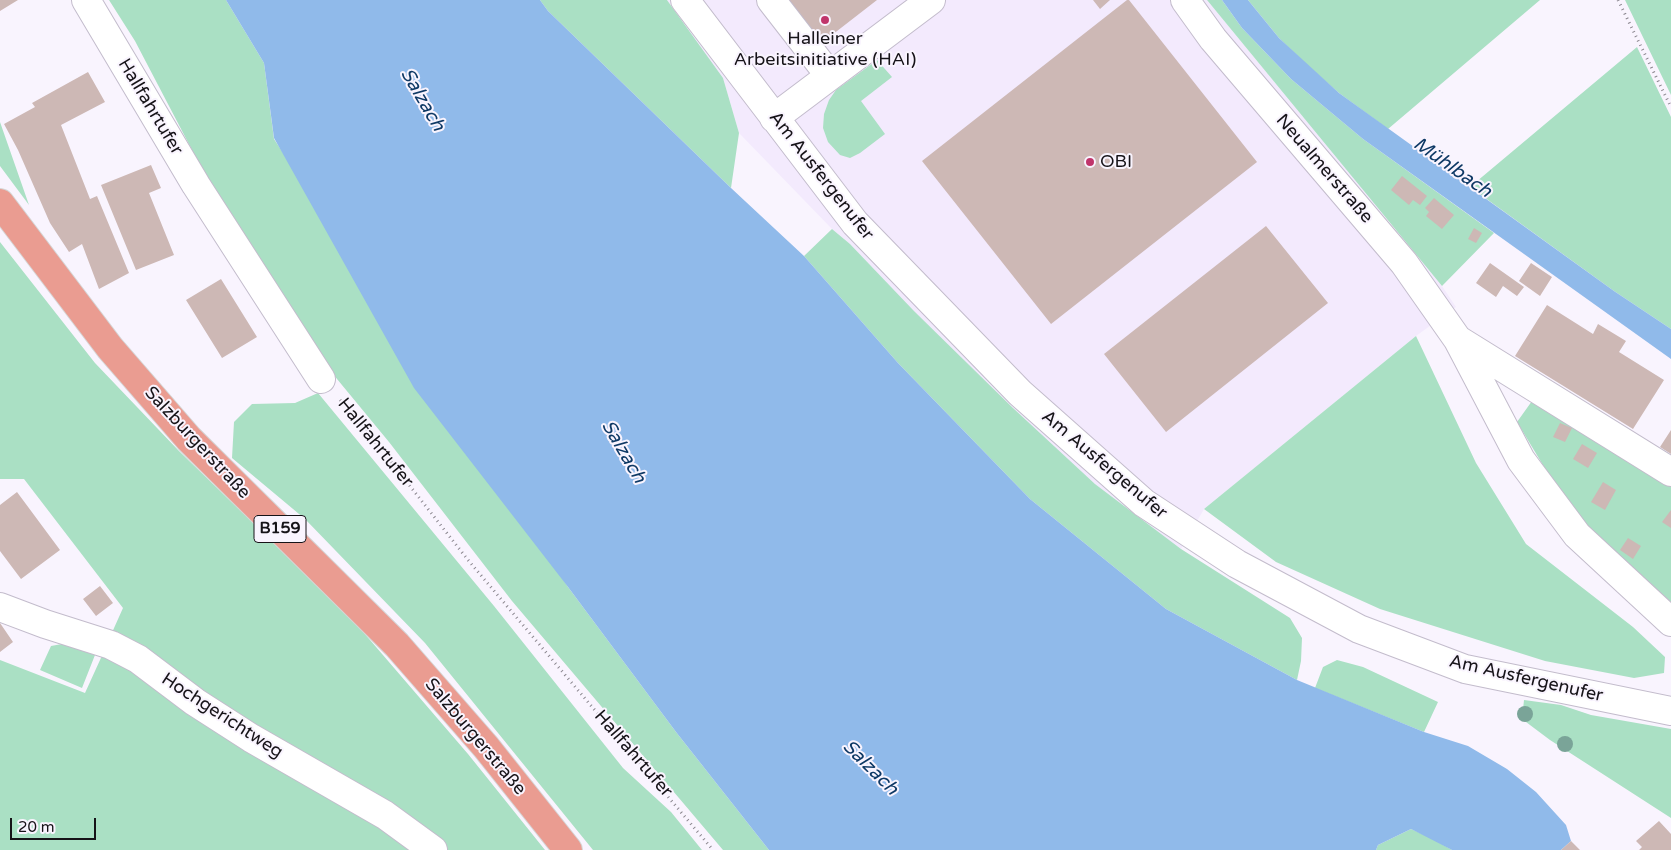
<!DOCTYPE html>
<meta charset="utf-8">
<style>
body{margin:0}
#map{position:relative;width:1671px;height:850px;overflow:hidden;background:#f9f4fe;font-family:"Varela Round",sans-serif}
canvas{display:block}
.scale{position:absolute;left:10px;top:818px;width:86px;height:22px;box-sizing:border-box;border:2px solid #161318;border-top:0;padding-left:6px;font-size:15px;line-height:18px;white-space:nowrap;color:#161318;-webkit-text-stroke:4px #f9f4fe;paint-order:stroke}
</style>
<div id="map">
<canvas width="1671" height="850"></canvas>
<div class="scale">20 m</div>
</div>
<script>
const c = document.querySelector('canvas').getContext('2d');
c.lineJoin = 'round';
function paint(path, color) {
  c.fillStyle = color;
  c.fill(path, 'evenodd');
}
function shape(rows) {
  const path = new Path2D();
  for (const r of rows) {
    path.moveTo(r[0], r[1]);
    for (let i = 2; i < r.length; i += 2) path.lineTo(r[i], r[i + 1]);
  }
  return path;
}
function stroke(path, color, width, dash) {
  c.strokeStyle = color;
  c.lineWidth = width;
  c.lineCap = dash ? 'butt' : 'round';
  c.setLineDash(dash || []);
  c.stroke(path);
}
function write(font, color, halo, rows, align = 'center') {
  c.font = font + ' "Varela Round",sans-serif';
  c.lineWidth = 4;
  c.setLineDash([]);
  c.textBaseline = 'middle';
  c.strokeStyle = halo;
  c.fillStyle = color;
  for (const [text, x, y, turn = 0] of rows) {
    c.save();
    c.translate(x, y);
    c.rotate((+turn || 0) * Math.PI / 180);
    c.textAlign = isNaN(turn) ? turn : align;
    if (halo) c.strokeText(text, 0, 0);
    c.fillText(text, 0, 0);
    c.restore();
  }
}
const built = shape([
 [667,0,1207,0,1442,286,1456,307,1416,336,1204,509,1181,549,1095,484,1013,408,914,311,850,244,832,229,739,133,723,78]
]);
const green = shape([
 [109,0,226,0,264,63,274,139,568,587,676,732,769,850,723,850,512,601,389,442,323,362,203,171,135,41],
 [540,0,667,0,723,78,739,133,731,188,548,11],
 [1207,0,1222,0,1242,28,1291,79,1363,139,1494,233,1442,286],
 [1248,0,1540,0,1388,129,1339,93,1308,66,1279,38],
 [1625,0,1671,0,1671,95],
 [1637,47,1671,117,1671,329,1614,291,1470,187],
 [877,60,892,77,861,101,885,134,860,153,850,158,840,155,828,142,823,128,824,114,829,100,836,90],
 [0,122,29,205,0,166],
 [832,229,850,244,914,311,1013,408,1095,484,1181,549,1290,618,1302,638,1301,661,1297,680,1166,609,1030,499,898,363,804,256],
 [0,242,95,363,179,451,352,619,468,754,545,850,448,850,389,806,110,637,123,608,24,479,0,479],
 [1416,336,1476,463,1526,544,1633,627,1665,657,1664,673,1634,678,1545,661,1380,609,1276,562,1204,509],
 [318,393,494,606,623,768,671,812,702,850,593,850,425,643,305,519,232,458,234,422,252,404,295,403],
 [1532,401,1671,486,1671,602,1613,556,1561,495,1517,422],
 [62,644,95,655,82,688,40,670,51,646],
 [105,649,421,850,0,850,0,660,85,693],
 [1337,660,1363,667,1438,702,1424,732,1315,688,1323,667],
 [1524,700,1561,705,1591,715,1671,729,1671,818,1550,740,1522,719],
 [1411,829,1433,839,1452,850,1376,850,1378,845]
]);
const water = shape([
 [226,0,540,0,548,11,731,188,804,256,898,363,1030,499,1166,609,1297,680,1424,732,1468,746,1507,769,1536,792,1566,825,1571,841,1561,850,1452,850,1411,829,1378,845,1376,850,769,850,676,732,568,587,414,388,274,138,264,63],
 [1222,0,1248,0,1279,38,1339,93,1614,291,1671,329,1671,359,1363,139,1291,79,1242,28]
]);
const building = shape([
 [0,0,18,0,0,11],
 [784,0,877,0,819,45],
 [1093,0,1110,0,1100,9],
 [1127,0,1129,0,1257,162,1051,324,922,161],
 [88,72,105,102,61,125,90,199,97,196,129,273,99,289,82,244,69,252,50,223,18,150,4,124,35,107,32,103],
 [151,165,161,188,149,193,174,255,136,270,101,185],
 [1402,176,1427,196,1420,205,1413,200,1409,205,1391,190],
 [1434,198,1454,215,1442,229,1426,216,1429,212,1425,208],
 [1266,226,1328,303,1166,432,1104,354],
 [1474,228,1482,233,1476,243,1468,239],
 [1490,263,1524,287,1517,296,1503,286,1496,297,1476,283],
 [1531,263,1552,277,1540,296,1519,281],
 [221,279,257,337,222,358,186,300],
 [1547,305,1593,334,1598,324,1626,341,1619,352,1664,380,1633,429,1515,356],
 [1560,423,1572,428,1565,442,1553,437],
 [1671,430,1671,454,1660,447],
 [1582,444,1597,453,1588,468,1573,459],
 [1603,482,1616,490,1605,510,1591,502],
 [17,492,60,550,21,579,0,551,0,505],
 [1671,510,1671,528,1662,522],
 [1628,538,1641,546,1633,559,1620,550],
 [100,586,113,603,96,616,83,599],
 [0,623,13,642,0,652],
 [1659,821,1671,834,1671,850,1639,850,1642,847,1636,841],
 [1571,841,1580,850,1561,850]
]);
const path = shape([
 [1618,0,1671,107],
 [340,400,388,458,468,560,713,850]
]);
const minor = shape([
 [86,0,196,185,321,379],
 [685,0,855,223,1020,393,1144,503,1237,564,1359,629,1465,669,1671,711],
 [771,0,830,76],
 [1185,0,1213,39,1404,263,1458,340,1521,460,1577,535,1671,622],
 [774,118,931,0],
 [1460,341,1671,472],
 [0,607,45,624,111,645,138,659,195,702,251,738,385,815,433,850]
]);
const major = shape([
 [0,203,110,348,189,439,397,645,486,747,568,850]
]);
const trees = [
 [1525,714],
 [1565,744]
];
const markers = [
 [825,20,5,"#c0356b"],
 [1090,162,5,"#c0356b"]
];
const shields = [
 [280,529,52]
];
const shieldNames = [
 ["B159",280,529]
];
const poiNames = [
 ["Halleiner",825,39],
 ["Arbeitsinitiative (HAI)",825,60],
 ["OBI",1100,162,"left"]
];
const streetNames = [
 ["Hallfahrtufer",150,107,59],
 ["Neualmerstraße",1324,169,49],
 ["Am Ausfergenufer",821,176,52],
 ["Salzburgerstraße",197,443,47],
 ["Hallfahrtufer",375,443,51],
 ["Am Ausfergenufer",1104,465,40],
 ["Am Ausfergenufer",1526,679,13],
 ["Hochgerichtweg",222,716,33],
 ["Salzburgerstraße",475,737,50],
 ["Hallfahrtufer",633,754,49]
];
const waterNames = [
 ["Salzach",422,100,60],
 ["Mühlbach",1452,168,35],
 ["Salzach",623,452,60],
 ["Salzach",870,768,45]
];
paint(built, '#f3eafd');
paint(green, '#aae0c4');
paint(water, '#90baea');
paint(building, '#cdb8b5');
stroke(minor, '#c3bccc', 30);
stroke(major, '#d5d5d5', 30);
stroke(path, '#8b878f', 3, [1, 4]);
stroke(minor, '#fff', 28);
stroke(major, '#ea9c91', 28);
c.fillStyle = '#7aa498';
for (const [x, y] of trees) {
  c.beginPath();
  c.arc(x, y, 8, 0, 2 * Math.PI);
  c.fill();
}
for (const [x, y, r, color] of markers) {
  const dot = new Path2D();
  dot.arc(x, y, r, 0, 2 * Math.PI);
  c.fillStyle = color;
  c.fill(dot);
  stroke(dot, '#f9f4fe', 2);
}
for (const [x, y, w] of shields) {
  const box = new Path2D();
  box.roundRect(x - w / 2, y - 13.5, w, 27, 4);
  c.fillStyle = '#f9f4fe';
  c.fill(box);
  stroke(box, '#161318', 1);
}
write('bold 16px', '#161318', null, shieldNames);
write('18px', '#161318', '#f9f4fe', poiNames);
write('18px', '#161318', '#f9f4fe', streetNames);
write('italic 19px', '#0e3965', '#f9f4fe', waterNames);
</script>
